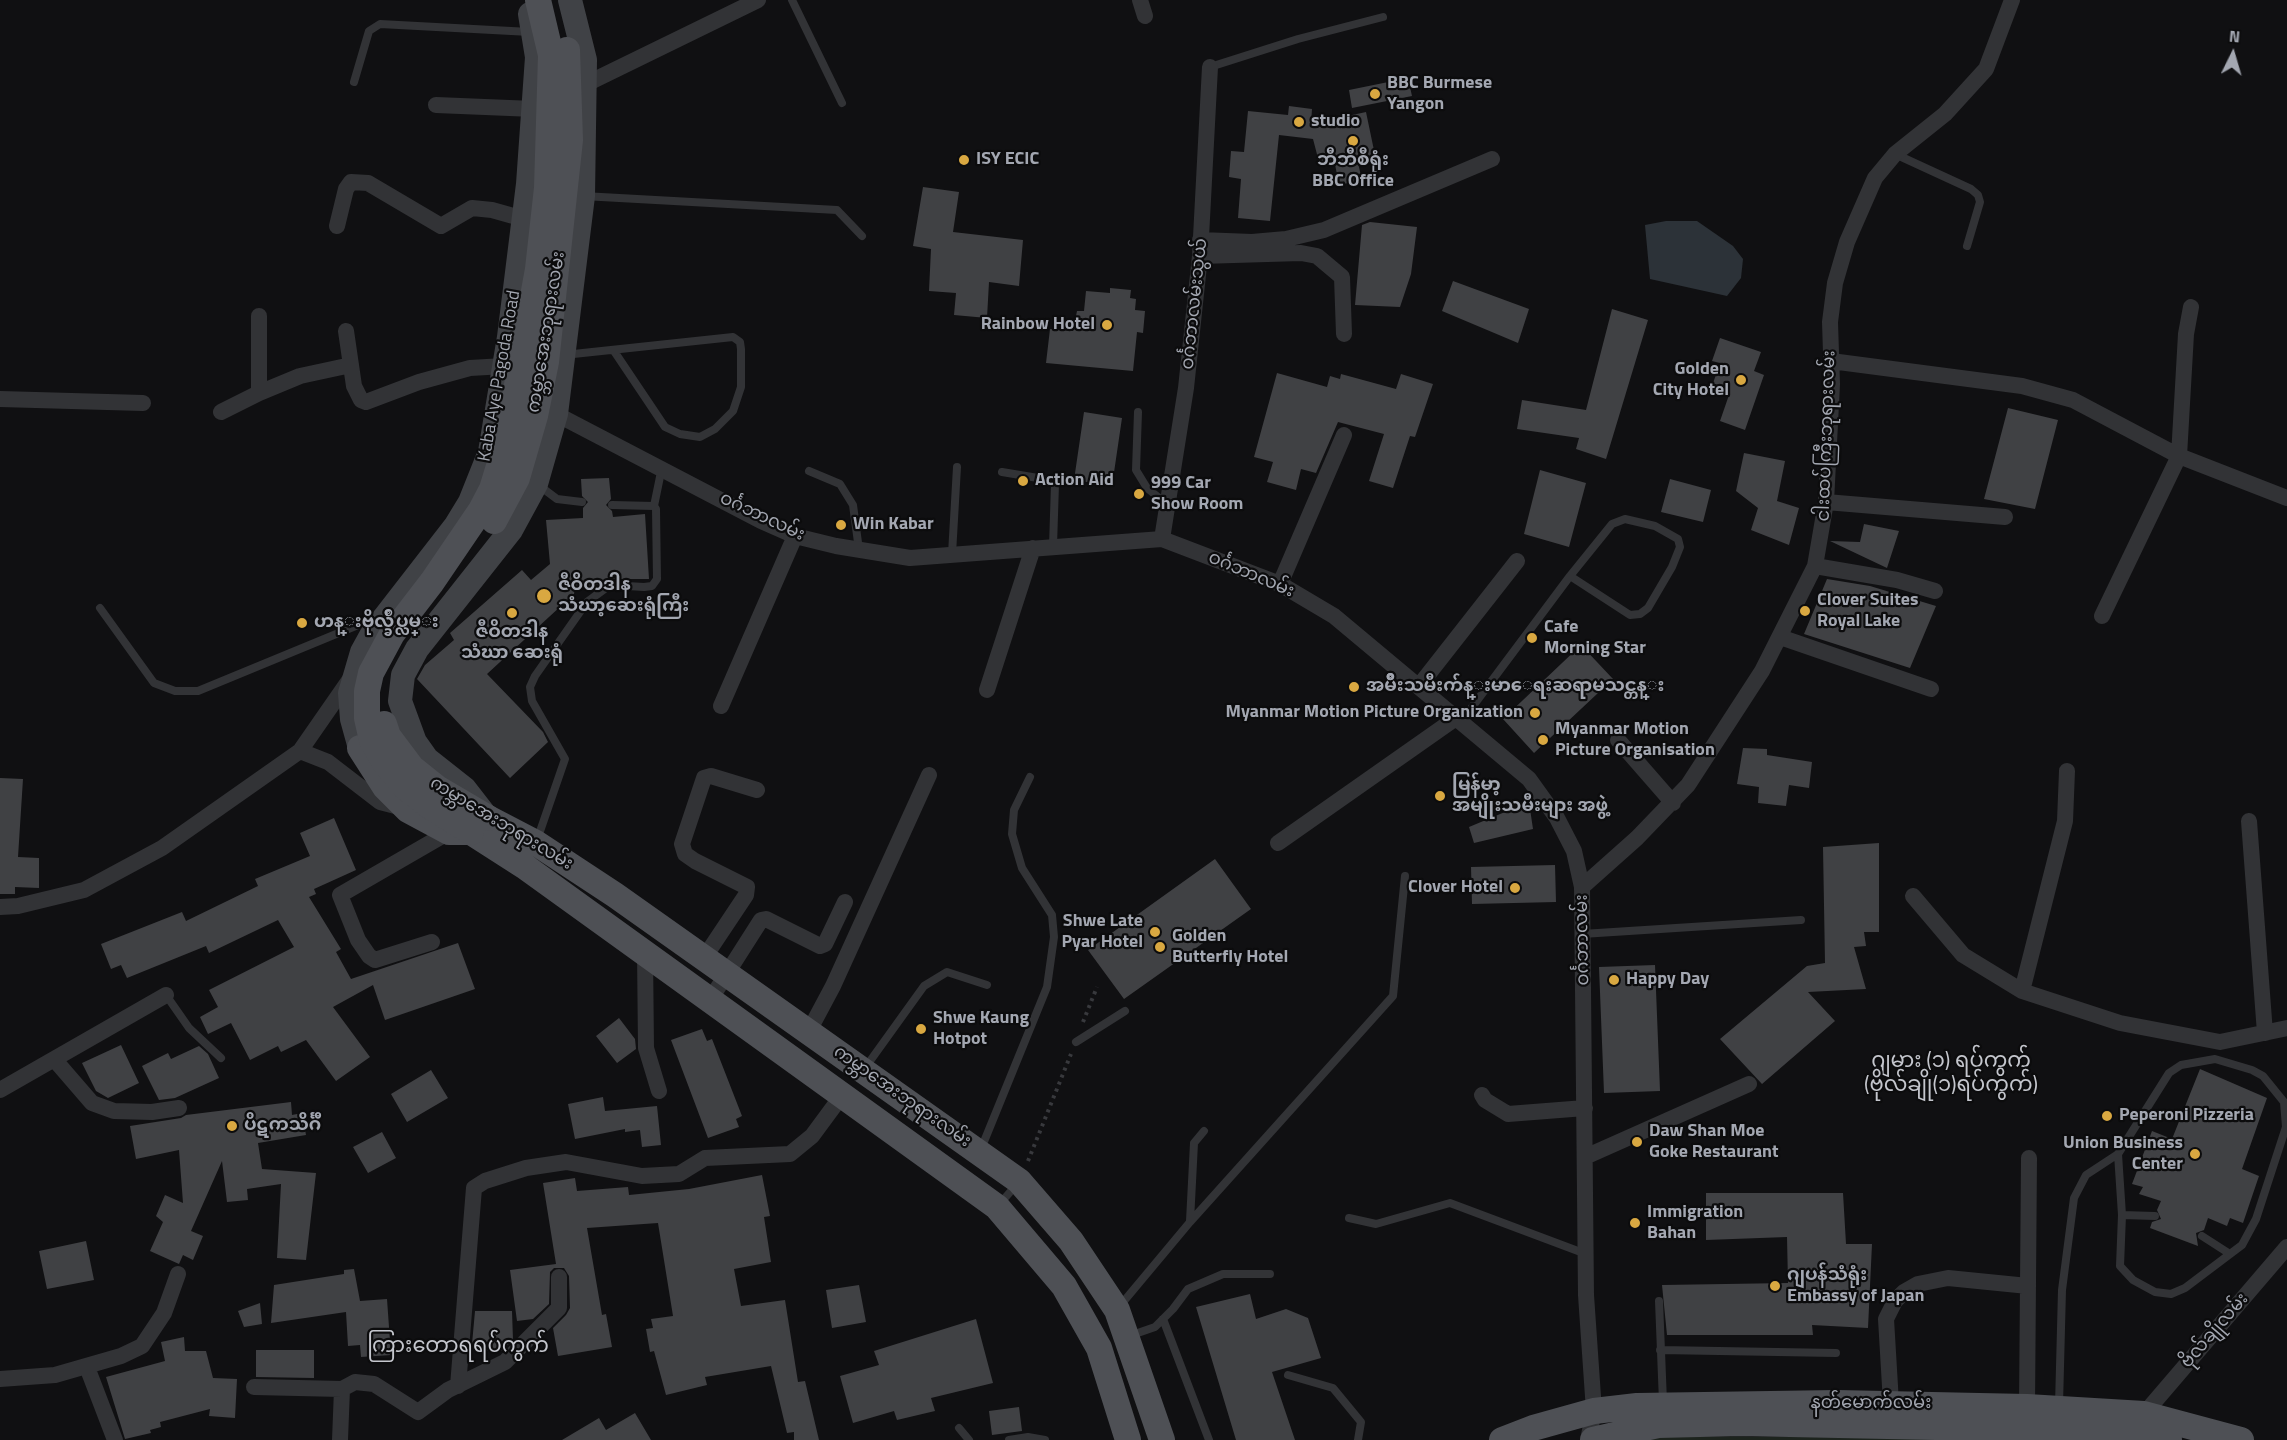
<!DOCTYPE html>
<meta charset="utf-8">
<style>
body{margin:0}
#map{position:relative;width:2287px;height:1440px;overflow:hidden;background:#101012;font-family:"Titillium Web",sans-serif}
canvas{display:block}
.north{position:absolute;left:2203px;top:24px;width:60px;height:60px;-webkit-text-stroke:4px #0c0c0d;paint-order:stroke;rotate:5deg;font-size:16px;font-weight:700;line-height:24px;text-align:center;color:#a3a7b1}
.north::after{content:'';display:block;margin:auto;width:21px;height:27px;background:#a3a7b1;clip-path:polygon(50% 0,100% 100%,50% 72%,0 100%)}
</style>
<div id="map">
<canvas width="2287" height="1440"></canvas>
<div class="north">N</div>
</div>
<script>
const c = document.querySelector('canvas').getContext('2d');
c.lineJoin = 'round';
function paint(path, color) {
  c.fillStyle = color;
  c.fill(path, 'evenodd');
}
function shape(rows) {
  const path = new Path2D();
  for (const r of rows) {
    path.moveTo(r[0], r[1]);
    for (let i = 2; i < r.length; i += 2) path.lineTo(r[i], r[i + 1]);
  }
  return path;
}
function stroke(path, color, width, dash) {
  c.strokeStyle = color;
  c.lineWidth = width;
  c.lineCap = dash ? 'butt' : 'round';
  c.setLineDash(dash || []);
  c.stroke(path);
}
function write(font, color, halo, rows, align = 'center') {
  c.font = font + ' "Titillium Web","Noto Sans Myanmar",sans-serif';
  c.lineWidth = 4.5;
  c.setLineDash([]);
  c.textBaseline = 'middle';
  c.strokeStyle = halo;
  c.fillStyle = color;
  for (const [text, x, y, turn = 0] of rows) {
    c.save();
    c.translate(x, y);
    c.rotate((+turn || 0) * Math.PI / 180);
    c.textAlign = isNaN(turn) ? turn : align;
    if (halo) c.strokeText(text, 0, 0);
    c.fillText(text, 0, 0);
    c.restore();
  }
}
const green = shape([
 [1650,1436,2145,1439,2148,1440,1639,1440]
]);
const water = shape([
 [1666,221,1697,221,1733,246,1743,259,1741,278,1727,296,1650,279,1645,225]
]);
const building = shape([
 [1408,78,1412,96,1352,108,1349,90],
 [1289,106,1312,109,1311,124,1366,112,1376,160,1358,163,1362,180,1339,185,1334,159,1319,162,1313,139,1279,135,1270,221,1238,218,1241,179,1229,177,1231,151,1244,152,1248,111,1288,115],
 [923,187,959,192,953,232,1023,240,1019,286,989,282,987,318,954,315,956,293,929,291,931,249,913,246],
 [1370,222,1417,227,1411,274,1400,307,1355,305,1362,225],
 [1453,281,1529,309,1518,343,1442,311],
 [1110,288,1131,290,1130,298,1136,299,1135,310,1145,311,1143,333,1137,332,1133,371,1046,363,1050,329,1073,331,1077,311,1084,311,1086,291,1110,293],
 [1612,309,1648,320,1606,459,1576,449,1579,438,1517,429,1522,400,1586,410],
 [1720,338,1761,352,1754,371,1764,375,1745,430,1720,421,1729,395,1711,389,1720,363,1712,361],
 [1277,373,1327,387,1330,376,1340,379,1341,374,1396,389,1401,374,1433,384,1415,437,1410,436,1393,488,1369,481,1384,434,1338,422,1316,473,1301,469,1296,490,1267,482,1273,462,1254,457],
 [2008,408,2058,420,2035,509,1984,499],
 [1084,412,1122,418,1112,486,1074,480],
 [1744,453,1785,461,1777,501,1799,508,1789,545,1751,530,1758,508,1736,491],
 [1540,470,1586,483,1569,547,1524,534],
 [609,478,611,499,606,505,612,511,613,517,645,514,649,579,610,579,599,585,575,588,574,594,487,674,543,732,548,742,510,778,417,679,425,665,454,640,450,633,522,570,531,580,550,564,546,520,583,518,583,508,588,502,582,496,581,479],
 [1670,479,1711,490,1703,522,1661,512],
 [1864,524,1899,531,1887,568,1830,541,1860,542],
 [1827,579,1870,586,1936,606,1910,668,1804,634],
 [1581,645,1613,679,1534,753,1503,719],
 [1743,748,1767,749,1767,755,1812,762,1809,788,1789,785,1786,806,1758,803,1759,787,1737,784],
 [0,778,23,779,18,857,39,858,39,888,15,887,15,894,0,894],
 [1529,802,1533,829,1474,843,1469,827],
 [334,818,356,870,314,889,316,894,309,897,341,949,336,952,351,979,458,943,475,989,385,1020,373,985,333,1007,370,1057,336,1081,306,1040,281,1052,278,1046,250,1060,231,1023,208,1034,200,1017,218,1007,209,990,294,947,278,920,209,953,206,946,127,978,121,965,111,969,101,944,182,912,186,921,258,886,255,879,310,856,300,833],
 [1879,843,1879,932,1864,932,1866,946,1854,947,1866,989,1808,992,1835,1021,1762,1084,1720,1039,1807,966,1825,963,1823,847],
 [1215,859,1251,909,1124,999,1088,950],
 [1555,865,1556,902,1472,904,1471,867],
 [1655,965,1660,1091,1604,1093,1599,967],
 [619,1018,635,1039,636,1049,617,1063,596,1036],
 [702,1029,707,1041,712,1039,742,1116,736,1119,739,1127,708,1138,671,1040],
 [121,1045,139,1083,108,1098,96,1091,82,1063],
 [199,1046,208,1054,219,1078,175,1098,159,1100,142,1066,168,1053,171,1059],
 [2200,1069,2267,1098,2242,1169,2259,1176,2243,1223,2230,1218,2227,1226,2208,1218,2204,1230,2196,1233,2198,1246,2150,1228,2152,1222,2161,1219,2157,1210,2161,1201,2139,1194,2143,1187,2132,1184,2152,1131,2172,1139],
 [431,1070,448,1098,407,1122,391,1094],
 [603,1097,605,1111,657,1106,661,1145,642,1147,640,1130,625,1132,625,1129,575,1139,568,1104],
 [291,1102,292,1115,302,1113,306,1135,258,1143,262,1169,316,1173,306,1260,277,1258,281,1184,247,1189,248,1200,227,1202,222,1161,191,1231,203,1236,193,1260,183,1255,179,1264,150,1251,163,1222,156,1216,165,1195,183,1203,179,1150,136,1159,130,1126,181,1118,186,1115],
 [382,1132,396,1158,368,1173,353,1147],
 [762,1175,770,1216,764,1217,771,1262,734,1269,741,1306,785,1300,798,1382,805,1381,819,1440,794,1440,794,1432,787,1433,771,1366,705,1377,707,1385,666,1395,654,1351,650,1352,646,1329,653,1328,651,1319,673,1316,658,1223,587,1228,602,1315,606,1314,612,1347,558,1356,553,1328,566,1315,570,1308,569,1276,564,1268,554,1268,550,1272,549,1304,533,1319,517,1321,510,1270,556,1264,543,1183,575,1178,577,1191,628,1187,629,1195,689,1189],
 [1706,1193,1843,1193,1846,1244,1872,1244,1868,1328,1812,1325,1813,1335,1667,1335,1662,1285,1788,1283,1787,1237,1706,1240],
 [86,1241,94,1280,47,1289,39,1251],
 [354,1269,360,1301,387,1299,391,1355,361,1357,360,1345,348,1346,346,1312,271,1323,274,1285,344,1274,344,1270],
 [859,1285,866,1322,832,1328,826,1290],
 [1250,1294,1256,1319,1286,1309,1308,1318,1321,1358,1272,1372,1295,1440,1236,1440,1196,1307],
 [260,1303,262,1324,244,1327,238,1311],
 [475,1311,512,1311,513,1340,501,1351,475,1351,475,1344,472,1344],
 [976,1319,993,1383,931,1398,935,1411,897,1420,894,1411,853,1423,840,1376,879,1365,874,1351],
 [184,1337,185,1351,206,1351,213,1378,237,1379,235,1418,209,1416,210,1409,160,1422,161,1427,150,1430,151,1433,125,1439,106,1377,165,1361,161,1342],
 [256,1350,314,1350,314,1378,256,1377],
 [1019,1407,1022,1431,992,1435,989,1411],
 [635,1413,651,1440,562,1440,599,1418,606,1430]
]);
const path = shape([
 [1083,1022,1097,987],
 [1028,1161,1071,1054]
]);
const service = shape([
 [792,0,842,103],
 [1210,67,1298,39,1383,17],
 [354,82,369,31,380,24,530,32],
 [1895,154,1971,189,1978,195,1980,202,1967,246],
 [583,196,837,210,862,236],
 [564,355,733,337,740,342,741,349,741,387,733,411,715,429,700,437,680,434,665,427,614,351],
 [1138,412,1136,470,1147,488,1169,506],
 [809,471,840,484,853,505,859,550],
 [1002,472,1050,480,1055,484,1053,546],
 [537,484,557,499,582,502],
 [612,505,654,506],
 [952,554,957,467],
 [100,608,154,683,175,691,198,691,375,618],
 [1461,722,1570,576,1612,524,1625,519,1655,526,1678,539,1680,547,1672,567,1648,608,1640,614,1630,615,1570,576],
 [537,840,565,759,532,701,530,687,535,676,587,602,610,585,644,587,652,586,657,579,656,509,654,506,662,467],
 [1582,934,1801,920],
 [166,995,189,1028,221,1058],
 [1076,1042,1125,1011],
 [865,1068,924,986,947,972,987,985],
 [981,1149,1047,987,1054,937,1052,915,1022,868,1012,834,1014,810,1030,777],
 [998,1206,1017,1184],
 [2122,1215,2155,1216],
 [1349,1218,1376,1224,1450,1203,1586,1254],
 [1190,1221,1194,1143,1204,1131],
 [2202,1236,2230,1254],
 [1659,1301,1663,1402],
 [1119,1307,1190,1222,1393,996,1405,876],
 [1163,1319,1209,1440],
 [1129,1336,1155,1327,1173,1309,1188,1289,1223,1274,1270,1274],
 [1660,1350,1836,1353],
 [1288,1375,1333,1388,1361,1422,1358,1440],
 [2059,1405,2062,1290,2074,1198,2086,1175,2118,1154,2169,1073,2181,1065,2215,1059,2252,1070,2263,1076,2284,1102,2286,1127,2256,1219,2242,1245,2185,1288,2171,1294,2155,1292,2133,1280,2120,1266,2122,1215,2118,1154],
 [959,1428,969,1440],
 [1009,1440,1028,1437,1045,1440]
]);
const minor = shape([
 [1140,0,1145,16],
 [586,84,758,0],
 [436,105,534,109],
 [337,226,346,189,351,182,368,183,441,226,472,208,492,210,524,219],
 [1200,240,1252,242,1286,239,1324,230,1492,159],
 [1200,256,1301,253,1317,256,1342,277,1344,334],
 [259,316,259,393,300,376,351,365],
 [346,331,354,386,361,400,366,402,419,382,470,368,504,366],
 [1831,361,2022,386,2073,400,2179,456,2287,498],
 [0,399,143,403],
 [221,412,259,393],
 [556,414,761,521,795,536,836,546,910,558,1162,539,1280,584,1334,616,1529,779,1557,818,1574,851,1582,887,1586,1295,1594,1411,1588,1440],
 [1826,502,2005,517],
 [1162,539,1186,388,1200,256,1210,67],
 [1815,566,1897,580,1935,591],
 [1280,584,1344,435],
 [2102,616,2179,456,2186,334,2191,307],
 [1780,637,1931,689],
 [1419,686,1517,561],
 [987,690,1033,548],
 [721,706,795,536],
 [1618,740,1673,803],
 [300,751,328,762,380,802,403,808],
 [2249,821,2265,1033],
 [1278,843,1456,718],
 [1582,887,1637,838,1688,785,1762,671,1815,566,1826,502,1832,384,1830,322,1835,283,1847,242,1875,178,1895,154,1945,114,1986,69,2012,0],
 [1913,896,1963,955,2022,991,2120,1023,2220,1042,2287,1028],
 [0,907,18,906,84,890,162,848,300,751,350,679],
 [432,942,375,960,369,956,358,940,340,895,449,832],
 [645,952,646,1048,659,1091],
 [704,958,746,895,747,887,695,861,685,854,682,844,704,778,711,776,757,790],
 [2022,991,2065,821,2067,771],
 [710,1000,761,920,766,919,820,946,825,944,845,902],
 [809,1031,833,986,929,775],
 [54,1059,92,1103,114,1111,152,1112,179,1108],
 [0,1090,166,995],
 [1482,1095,1485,1100,1508,1114,1585,1108],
 [1585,1157,1749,1084],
 [87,1367,115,1440],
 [0,1379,55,1375,121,1356,142,1346,164,1313,178,1274],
 [458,1386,474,1188,485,1181,526,1168,566,1162,642,1176,679,1174,705,1158,790,1154,812,1136,843,1094],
 [254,1387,342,1389,340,1440],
 [342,1389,355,1382,374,1384,418,1412,448,1390,505,1362,559,1308,559,1277],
 [1891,1403,1886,1319,1895,1301,1904,1292,1918,1284,1948,1278,2028,1286],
 [2027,1407,2029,1158],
 [2143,1421,2144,1414,2287,1247]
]);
const secondary = shape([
 [360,748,352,719,350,693,362,652,373,632,456,525,470,502,490,452,509,337,528,184,537,57,530,14],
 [486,816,465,789,427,759,415,742,400,701,403,675,417,649,511,530,536,484,556,414,583,196,585,60,570,0]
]);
const primary = shape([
 [360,748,385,787,408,810,449,832,471,832,524,866,997,1207,1064,1286,1099,1348,1128,1440],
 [488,818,536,843,615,895,1019,1181,1071,1241,1117,1310,1162,1440],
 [1502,1440,1533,1428,1594,1411,1637,1406,1837,1403,2027,1407,2144,1414,2241,1440],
 [1593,1440,1658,1425,1741,1423,2131,1431,2169,1440]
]);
const primaryBridge = shape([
 [494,521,517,478,535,416,546,362,570,140,567,50],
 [384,724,388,736,412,768,437,788,488,818],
 [471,832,428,805,405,787,385,763,372,740,367,718,367,691,371,673,392,634,432,582,481,510,492,489,507,440,538,269,547,188,551,55,538,0]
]);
const markers = [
 [1375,94,6,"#d9a841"],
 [1299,122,6,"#d9a841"],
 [1353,141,6,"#d9a841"],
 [964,160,6,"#d9a841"],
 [1107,325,6,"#d9a841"],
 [1741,380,6,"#d9a841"],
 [1023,481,6,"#d9a841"],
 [1139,494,6,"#d9a841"],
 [841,525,6,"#d9a841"],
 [544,596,8,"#d9a841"],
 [1805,611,6,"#d9a841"],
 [512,613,6,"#d9a841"],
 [302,623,6,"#d9a841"],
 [1532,638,6,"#d9a841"],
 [1354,687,6,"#d9a841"],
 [1535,713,6,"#d9a841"],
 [1543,740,6,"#d9a841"],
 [1440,796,6,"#d9a841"],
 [1515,888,6,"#d9a841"],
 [1155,932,6,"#d9a841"],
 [1160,947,6,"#d9a841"],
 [1614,980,6,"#d9a841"],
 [921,1029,6,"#d9a841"],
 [2107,1116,6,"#d9a841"],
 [232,1126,6,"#d9a841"],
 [1637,1142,6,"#d9a841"],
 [2195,1154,6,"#d9a841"],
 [1635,1223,6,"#d9a841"],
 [1775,1286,6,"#d9a841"]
];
const poiNames = [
 ["BBC Burmese",1387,84],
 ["Yangon",1387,105],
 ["studio",1311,122],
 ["ISY ECIC",976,160],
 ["ဘီဘီစီရုံး",1353,161,"center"],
 ["BBC Office",1353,182,"center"],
 ["Rainbow Hotel",1095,325,"right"],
 ["Golden",1729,370,"right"],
 ["City Hotel",1729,391,"right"],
 ["Action Aid",1035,481],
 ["999 Car",1151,484],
 ["Show Room",1151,505],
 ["Win Kabar",853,525],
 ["ဇီဝိတဒါန",558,586],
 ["သံဃာ့ဆေးရုံကြီး",558,607],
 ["Clover Suites",1817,601],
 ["Royal Lake",1817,622],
 ["ဟန္းဗိုလ္ခ်ဳပ္လမ္း",314,623],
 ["Cafe",1544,628],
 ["Morning Star",1544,649],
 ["ဇီဝိတဒါန",512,633,"center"],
 ["သံဃာ ဆေးရုံ",512,654,"center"],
 ["အမ်ိဳးသမီးက်န္းမာေရးဆရာမသင္တန္း",1366,687],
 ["Myanmar Motion Picture Organization",1523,713,"right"],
 ["Myanmar Motion",1555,730],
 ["Picture Organisation",1555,751],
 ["မြန်မာ့",1452,786],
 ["အမျိုးသမီးများ အဖွဲ့",1452,807],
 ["Clover Hotel",1503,888,"right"],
 ["Shwe Late",1143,922,"right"],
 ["Pyar Hotel",1143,943,"right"],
 ["Golden",1172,937],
 ["Butterfly Hotel",1172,958],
 ["Happy Day",1626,980],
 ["Shwe Kaung",933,1019],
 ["Hotpot",933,1040],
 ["Peperoni Pizzeria",2119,1116],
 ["ပိဋကသိင်္ဂီ",244,1126],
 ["Daw Shan Moe",1649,1132],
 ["Goke Restaurant",1649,1153],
 ["Union Business",2183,1144,"right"],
 ["Center",2183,1165,"right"],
 ["Immigration",1647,1213],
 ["Bahan",1647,1234],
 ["ဂျပန်သံရုံး",1787,1276],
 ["Embassy of Japan",1787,1297]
];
const streetNames = [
 ["ဝင်္ဂဘာလမ်းသွယ်",1195,304,-84],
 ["ကမ္ဘာအေးဘုရားလမ်း",547,332,-81],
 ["Kaba Aye Pagoda Road",500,376,-80],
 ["ငါးထပ်ကြီးဘုရားလမ်း",1827,436,-88],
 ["ဝင်္ဂဘာလမ်း",762,517,25],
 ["ဝင်္ဂဘာလမ်း",1251,575,23],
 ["ကမ္ဘာအေးဘုရားလမ်း",501,824,31],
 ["ဝင်္ဂဘာလမ်း",1583,940,-91],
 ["ကမ္ဘာအေးဘုရားလမ်း",902,1097,35],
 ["ဗိုလ်ချိုလမ်း",2215,1331,-49],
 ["နတ်မောက်လမ်း",1871,1404]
];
const quarterNames = [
 ["ဂျမား (၁) ရပ်ကွက်",1951,1062],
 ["(ဗိုလ်ချို(၁)ရပ်ကွက်)",1951,1086],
 ["ကြားတောရရပ်ကွက်",458,1347]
];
paint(green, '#1d241e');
paint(water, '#2c3238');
paint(building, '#404144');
stroke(path, '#38393d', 4, [3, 4.5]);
stroke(service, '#323336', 8);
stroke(minor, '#323336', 16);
stroke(secondary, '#404246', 24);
stroke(primary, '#4e5055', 26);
stroke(primaryBridge, '#4e5055', 26);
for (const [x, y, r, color] of markers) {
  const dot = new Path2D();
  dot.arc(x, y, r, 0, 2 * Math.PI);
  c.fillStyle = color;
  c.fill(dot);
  stroke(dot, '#0c0c0d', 2);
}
write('bold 18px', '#a3a7b1', '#0c0c0d', poiNames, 'left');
write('18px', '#a3a7b1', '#0c0c0d', streetNames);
write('21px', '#c4c6cd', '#0c0c0d', quarterNames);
</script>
